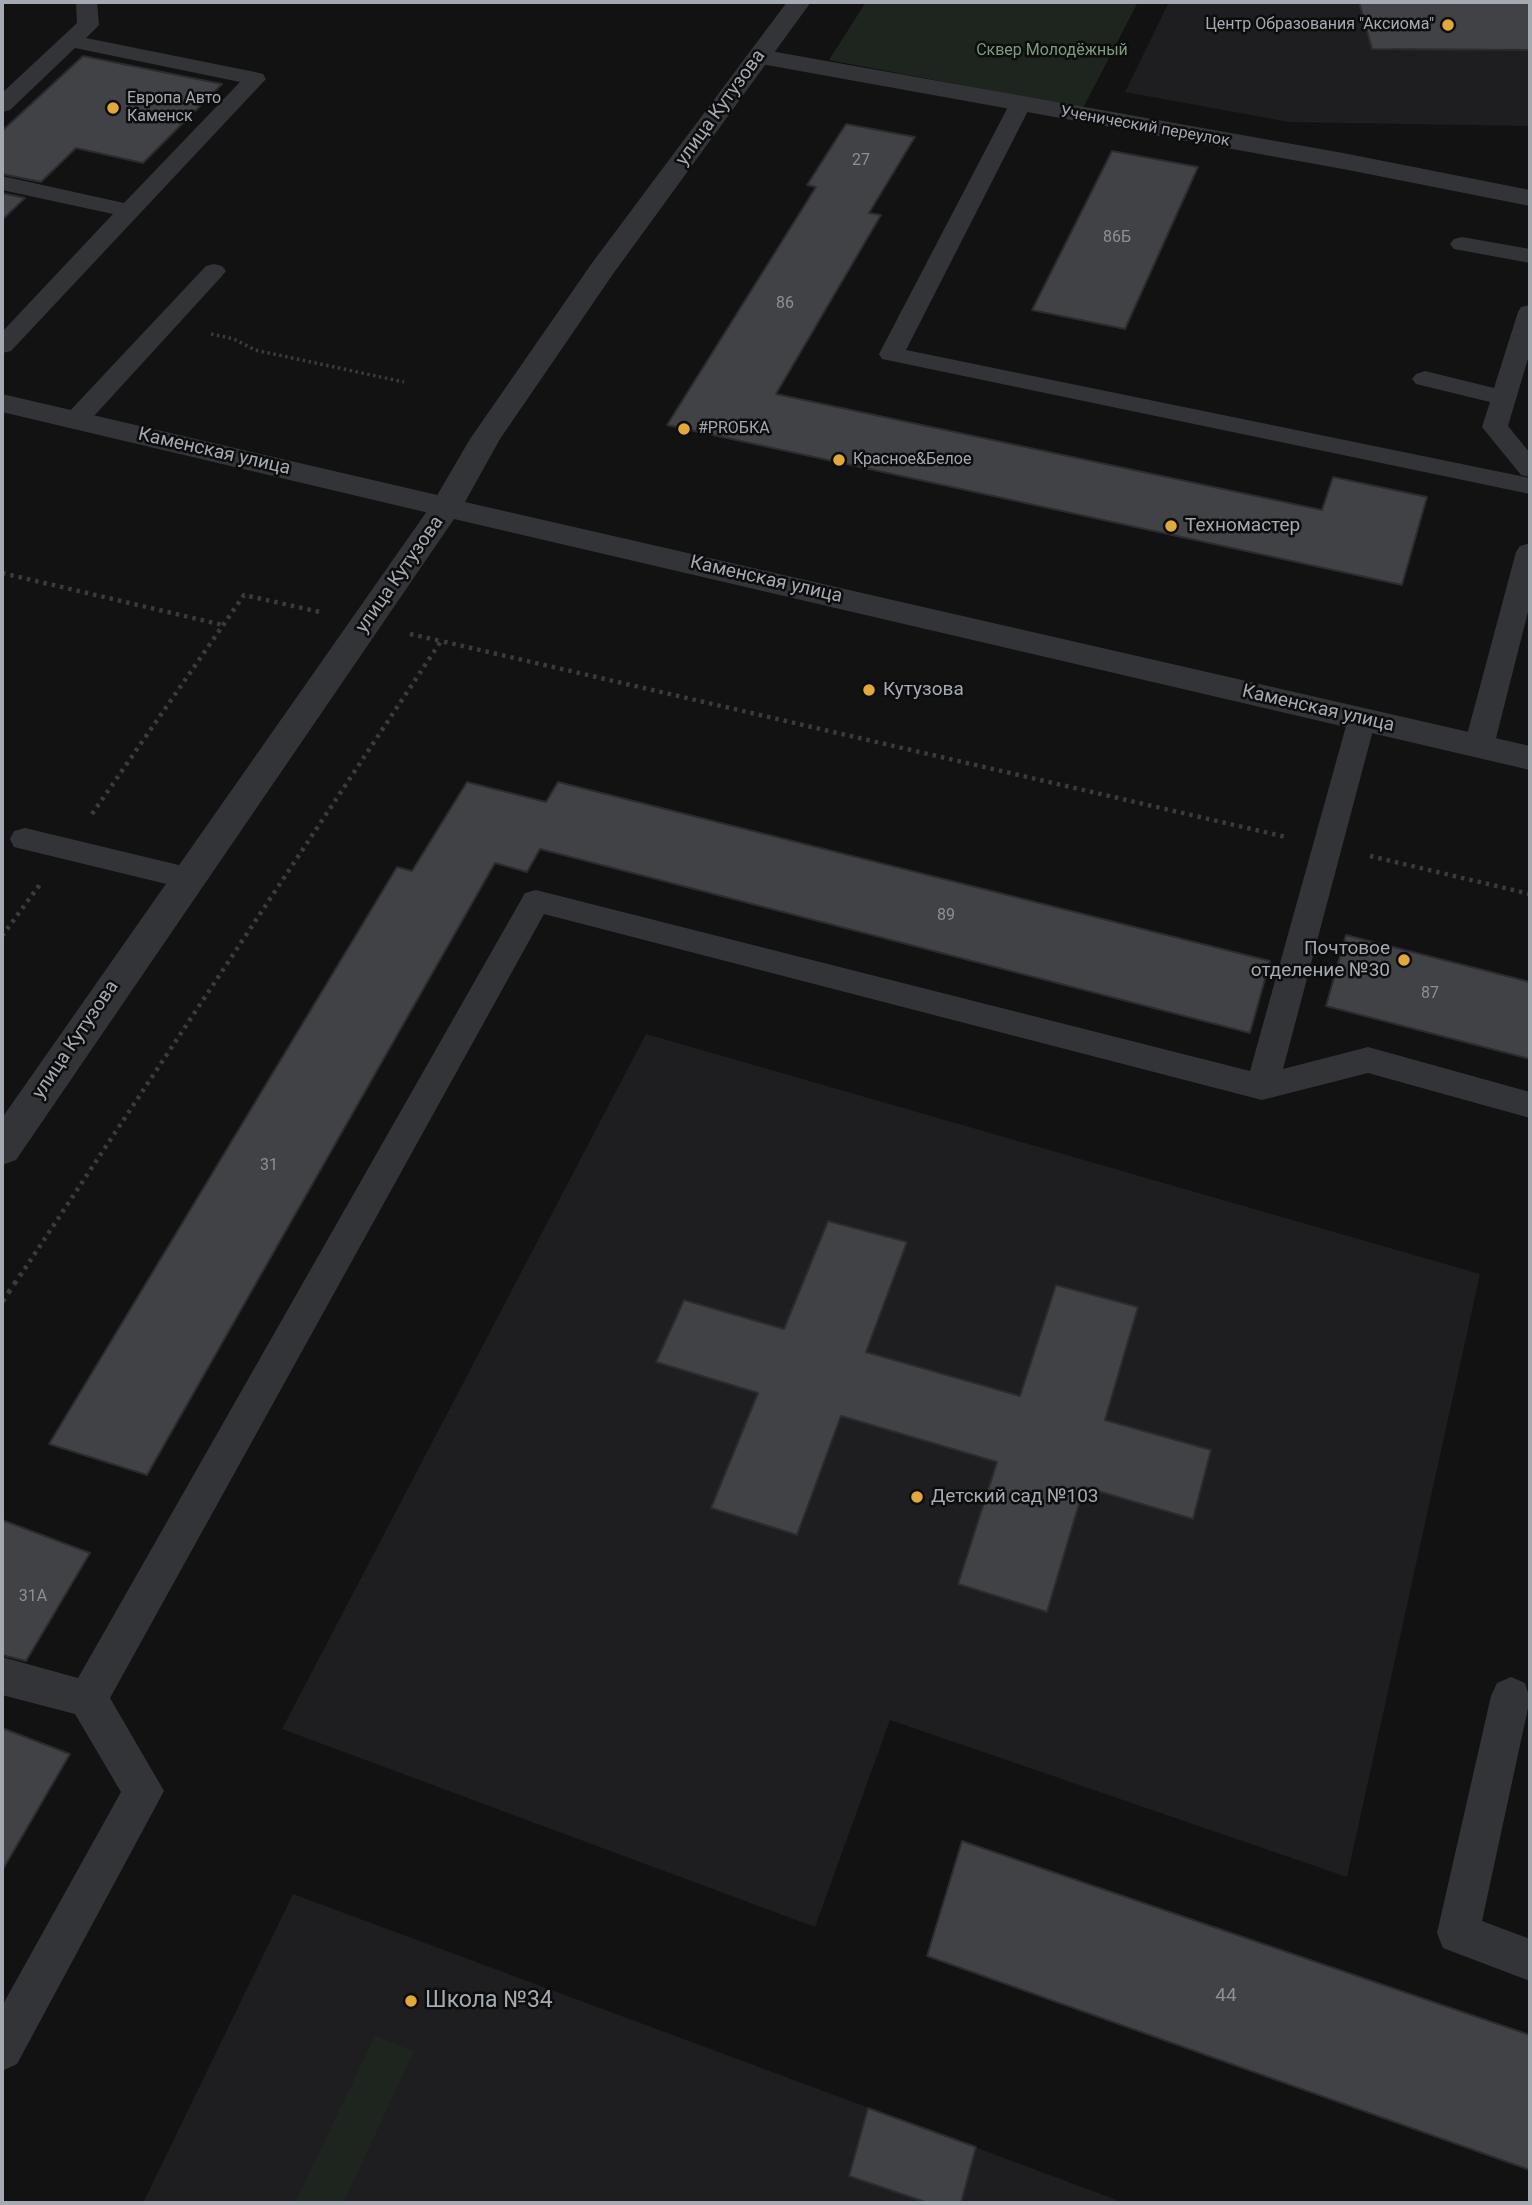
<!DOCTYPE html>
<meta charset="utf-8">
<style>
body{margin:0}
#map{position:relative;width:1532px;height:2205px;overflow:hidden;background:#121213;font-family:Roboto,sans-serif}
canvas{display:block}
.frame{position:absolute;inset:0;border:4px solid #a4a9b2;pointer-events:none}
</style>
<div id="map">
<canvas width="1532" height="2205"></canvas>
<div class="frame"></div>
</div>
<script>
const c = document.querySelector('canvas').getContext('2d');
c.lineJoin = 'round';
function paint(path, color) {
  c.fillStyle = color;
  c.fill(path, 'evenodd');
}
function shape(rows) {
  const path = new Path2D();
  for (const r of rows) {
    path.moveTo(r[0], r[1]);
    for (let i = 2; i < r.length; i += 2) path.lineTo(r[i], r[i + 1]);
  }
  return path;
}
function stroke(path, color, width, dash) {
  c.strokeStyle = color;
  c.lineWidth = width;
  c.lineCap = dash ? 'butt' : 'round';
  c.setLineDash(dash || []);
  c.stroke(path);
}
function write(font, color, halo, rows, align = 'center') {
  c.font = font + ' Roboto,sans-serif';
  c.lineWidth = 5;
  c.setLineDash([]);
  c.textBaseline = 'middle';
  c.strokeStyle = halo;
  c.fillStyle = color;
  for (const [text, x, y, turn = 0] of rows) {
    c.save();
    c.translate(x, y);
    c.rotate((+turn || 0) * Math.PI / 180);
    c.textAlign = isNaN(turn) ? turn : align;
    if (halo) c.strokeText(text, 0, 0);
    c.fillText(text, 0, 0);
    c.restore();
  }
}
const built = shape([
 [1169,2,1530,2,1530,126,1289,122,1125,92],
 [646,1034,1480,1274,1347,1877,890,1720,815,1927,282,1729],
 [293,1894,1125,2203,143,2203]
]);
const green = shape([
 [866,2,1138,2,1083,108,829,60],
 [375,2036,414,2051,343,2203,295,2203]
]);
const building = shape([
 [1359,2,1530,2,1530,50,1372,49,1359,2],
 [83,56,222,84,143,163,76,148,41,182,2,174,2,131,83,56],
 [846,124,915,137,869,213,881,215,776,394,1322,510,1333,477,1427,497,1402,585,667,425,816,187,807,185,846,124],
 [1112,151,1198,167,1125,329,1032,310,1112,151],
 [2,193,25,198,2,220,2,193],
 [467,782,546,802,558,782,1270,961,1250,1033,540,849,527,872,495,863,147,1475,49,1444,397,867,412,871,467,782],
 [1346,935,1530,982,1530,1059,1326,1006,1346,935],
 [828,1221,907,1242,866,1352,1020,1396,1056,1285,1138,1307,1105,1420,1211,1450,1193,1519,1084,1487,1047,1612,958,1584,997,1462,841,1416,797,1535,711,1508,758,1393,656,1362,684,1300,784,1329,828,1221],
 [2,1520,90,1553,26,1661,2,1655,2,1520],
 [2,1728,70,1754,2,1871,2,1728],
 [962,1841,1530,2035,1530,2170,927,1956,962,1841],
 [868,2108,976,2147,961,2203,928,2203,849,2176,868,2108]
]);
const pathFar2 = shape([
 [211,334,234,339,255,350,404,382]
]);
const pathFar1 = shape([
 [2,573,223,625],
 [410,634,441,641],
 [92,814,244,595,320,612],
 [1370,856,1530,894],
 [2,936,41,883],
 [20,1276,441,641,1286,837]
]);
const path = shape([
 [2,1302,21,1274]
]);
const service = shape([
 [76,2,97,2,99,25,86,38,255,72,263,74,266,79,11,351,2,353,2,332,113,214,2,190,2,176,124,203,240,82,75,48,10,110,2,112,2,93,77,23,76,2],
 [1020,98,1028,100,1031,105,906,350,1530,478,1530,494,882,359,879,354,1009,105,1012,100,1020,98],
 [1462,237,1530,249,1530,263,1454,249,1450,244,1454,239,1462,237],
 [214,264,222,266,226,271,222,276,84,427,75,429,66,427,62,421,66,415,206,266,214,264],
 [1530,305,1530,352,1508,426,1530,453,1530,477,1521,475,1482,427,1490,402,1416,384,1412,379,1416,374,1425,371,1494,388,1518,312,1521,307,1530,305],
 [1530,543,1530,604,1494,746,1489,753,1479,756,1469,753,1464,746,1516,552,1520,546,1530,543],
 [1362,709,1372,712,1376,719,1283,1069,1368,1047,1530,1092,1530,1118,1368,1073,1262,1100,544,914,110,1698,164,1791,17,2064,2,2071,2,2006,121,1792,75,1714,2,1695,2,1657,78,1678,525,893,536,890,1250,1071,1348,719,1352,712,1362,709],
 [25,828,187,867,198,870,202,878,198,886,187,889,14,847,10,839,14,831,25,828],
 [1511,1677,1525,1683,1530,1699,1482,1921,1530,1939,1530,1981,1443,1948,1437,1933,1491,1696,1497,1683,1511,1677]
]);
const minor = shape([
 [759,49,1343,153,1530,190,1530,206,1343,169,750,62,746,57,750,52,759,49],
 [2,394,446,497,457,500,461,507,457,514,446,517,2,412,2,394]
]);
const tertiary = shape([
 [787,2,811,2,613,274,500,439,465,502,1530,746,1530,770,454,519,16,1160,2,1165,2,1118,432,504,470,439,592,263,787,2]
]);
const markers = [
 [1448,25,7,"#e1a83b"],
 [113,108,7,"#e1a83b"],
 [684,429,7,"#e1a83b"],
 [839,460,7,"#e1a83b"],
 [1171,526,7,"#e1a83b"],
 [869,690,7,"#e1a83b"],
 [1404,960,7,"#e1a83b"],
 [917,1497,7,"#e1a83b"],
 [411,2001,7,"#e1a83b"]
];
const farPoinames = [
 ["Центр Образования \"Аксиома\"",1434,25,"right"],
 ["Европа Авто",127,99],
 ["Каменск",127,117],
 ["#PROБКА",698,429],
 ["Красное&Белое",853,460]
];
const farParknames = [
 ["Сквер Молодёжный",1052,51]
];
const farStreetnames = [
 ["Ученический переулок",1145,127,10]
];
const numberNames = [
 ["27",861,161],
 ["86Б",1117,238],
 ["86",785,304],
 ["89",946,916],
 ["87",1430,994],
 ["31",269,1166],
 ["31А",33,1597]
];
const streetNames = [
 ["улица Кутузова",721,108,-54],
 ["Каменская улица",214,452,13],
 ["улица Кутузова",400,575,-55],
 ["Каменская улица",766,580,13],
 ["Каменская улица",1318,709,13],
 ["улица Кутузова",76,1040,-56]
];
const poiNames = [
 ["Техномастер",1185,526],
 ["Кутузова",883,690],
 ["Почтовое",1390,949,"right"],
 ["отделение №30",1390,971,"right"],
 ["Детский сад №103",931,1497]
];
const nearNumbernames = [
 ["44",1226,1996]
];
const nearPoinames = [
 ["Школа №34",425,2001]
];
paint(built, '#1e1e20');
paint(green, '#1e251f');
paint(building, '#414246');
stroke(building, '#2c2c2f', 2);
stroke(pathFar2, '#393b3e', 3.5, [2.5, 3.5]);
stroke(pathFar1, '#393b3e', 4.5, [3.5, 5]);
stroke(path, '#393b3e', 5, [4.5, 6]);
paint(service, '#333437');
paint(minor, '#333437');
paint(tertiary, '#333437');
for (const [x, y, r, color] of markers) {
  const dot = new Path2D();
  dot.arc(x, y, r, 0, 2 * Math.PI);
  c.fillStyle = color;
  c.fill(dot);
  stroke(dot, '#0d0d0e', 2.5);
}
write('16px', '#a4a9b2', '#0d0d0e', farPoinames, 'left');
write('16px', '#7d9c7e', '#0d0d0e', farParknames);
write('16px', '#a4a9b2', '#0d0d0e', farStreetnames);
write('16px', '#8b8f97', null, numberNames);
write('19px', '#a4a9b2', '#0d0d0e', streetNames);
write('19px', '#a4a9b2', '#0d0d0e', poiNames, 'left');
write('19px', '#8b8f97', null, nearNumbernames);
write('23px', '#a4a9b2', '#0d0d0e', nearPoinames, 'left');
</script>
